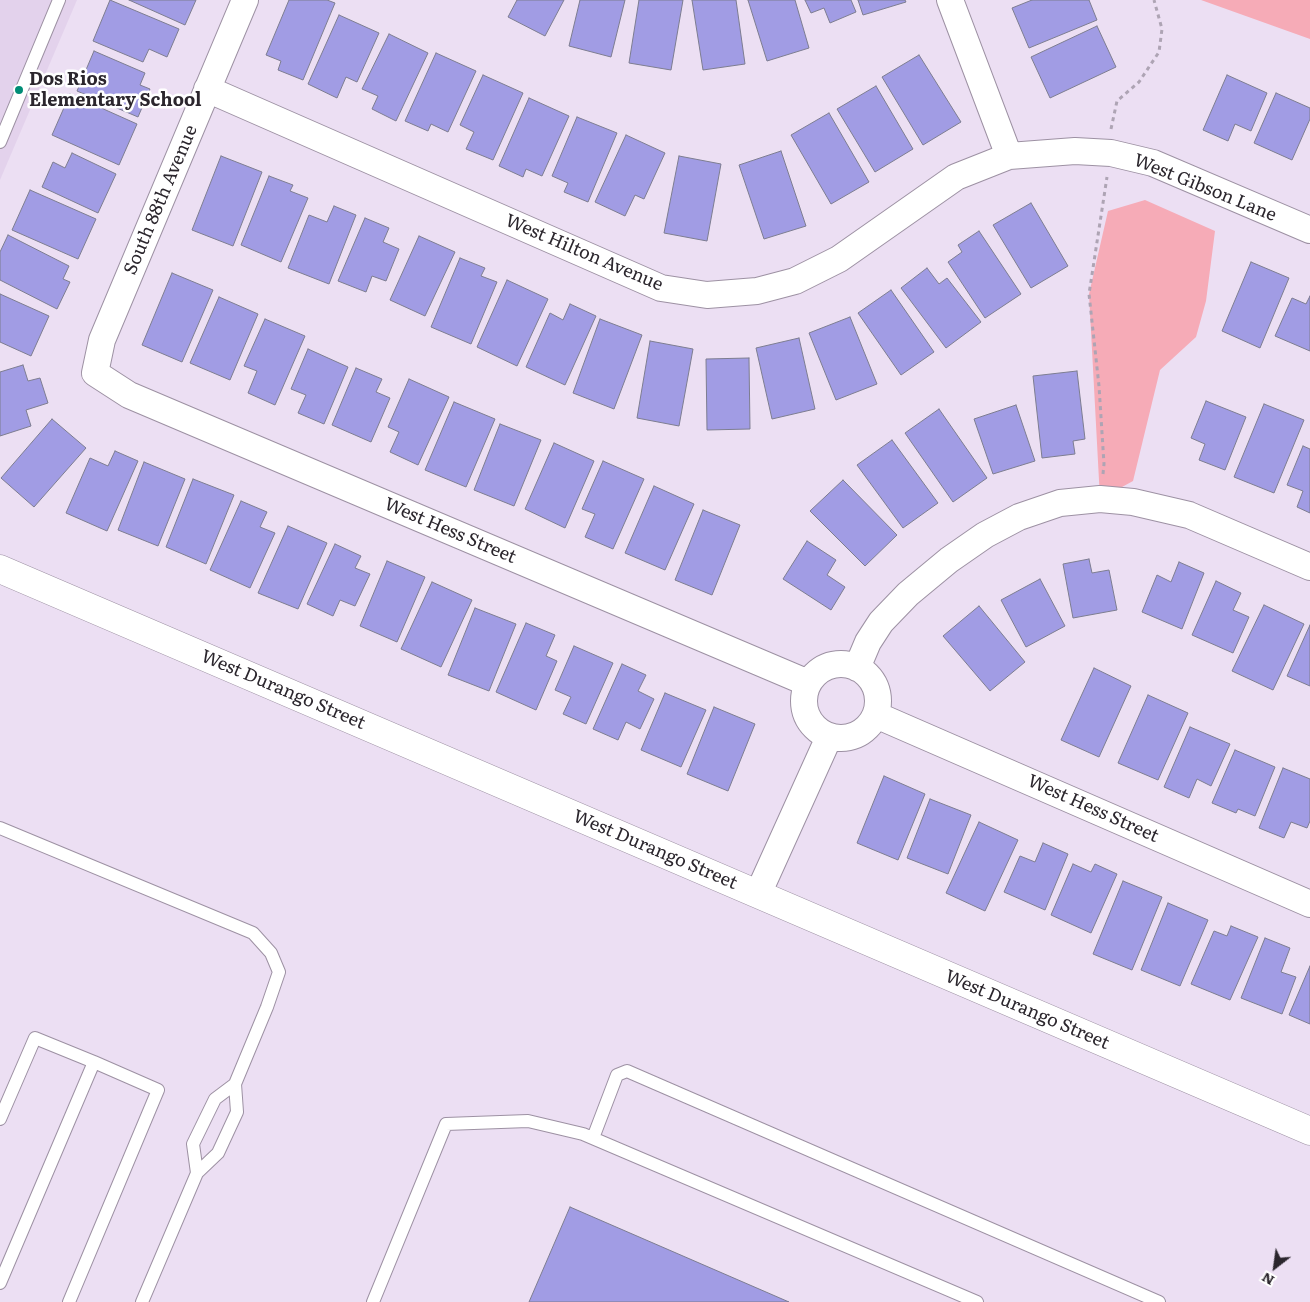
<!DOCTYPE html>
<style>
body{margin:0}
#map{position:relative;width:1310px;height:1302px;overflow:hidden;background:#ecdff3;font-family:Literata,serif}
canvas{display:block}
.north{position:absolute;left:1250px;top:1242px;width:50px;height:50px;-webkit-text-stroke:4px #fff;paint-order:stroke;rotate:210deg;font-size:14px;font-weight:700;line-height:20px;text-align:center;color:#2b262d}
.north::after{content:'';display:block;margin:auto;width:18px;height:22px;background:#2b262d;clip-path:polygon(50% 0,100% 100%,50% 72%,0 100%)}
</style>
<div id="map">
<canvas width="1310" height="1302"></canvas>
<div class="north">N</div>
</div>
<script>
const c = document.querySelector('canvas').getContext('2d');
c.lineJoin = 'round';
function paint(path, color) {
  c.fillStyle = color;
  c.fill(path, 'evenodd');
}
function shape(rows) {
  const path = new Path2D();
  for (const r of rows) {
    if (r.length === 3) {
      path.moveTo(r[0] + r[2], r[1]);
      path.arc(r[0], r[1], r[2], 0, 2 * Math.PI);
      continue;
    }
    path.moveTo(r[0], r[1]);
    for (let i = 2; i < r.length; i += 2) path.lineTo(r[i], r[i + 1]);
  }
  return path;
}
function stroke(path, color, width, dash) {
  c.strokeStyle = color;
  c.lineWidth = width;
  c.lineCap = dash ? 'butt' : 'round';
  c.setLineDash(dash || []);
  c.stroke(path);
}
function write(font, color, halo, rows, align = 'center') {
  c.font = font + ' Literata,serif';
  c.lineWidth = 5;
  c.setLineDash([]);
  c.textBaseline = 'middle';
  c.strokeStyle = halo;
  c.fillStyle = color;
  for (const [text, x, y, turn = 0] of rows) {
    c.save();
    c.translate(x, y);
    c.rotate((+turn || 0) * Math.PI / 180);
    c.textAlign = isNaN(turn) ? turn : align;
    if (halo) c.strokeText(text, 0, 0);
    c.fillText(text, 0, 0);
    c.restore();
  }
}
const built = shape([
 [0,0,77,0,0,180]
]);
const green = shape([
 [1201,0,1310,0,1310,39],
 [1145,200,1215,231,1206,301,1196,337,1160,370,1133,481,1100,499,1089,294,1108,211]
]);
const building = shape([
 [110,0,179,29,167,57,149,49,143,62,93,41,110,0],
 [129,0,196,0,185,25,129,0],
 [289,0,327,0,335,3,303,80,278,70,281,61,266,55,289,0],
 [517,0,564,0,545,36,508,17,517,0],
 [580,0,625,0,611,57,569,46,580,0],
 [639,0,683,0,671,70,629,63,639,0],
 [692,0,736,0,745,64,703,70,692,0],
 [748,0,795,0,809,48,767,61,748,0],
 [805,0,851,0,856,12,830,23,824,8,811,13,805,0],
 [858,0,905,0,906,2,863,15,858,0],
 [1032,0,1089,0,1097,20,1029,48,1012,8,1032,0],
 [339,15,379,33,357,82,346,77,337,98,308,84,339,15],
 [1097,26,1116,67,1050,98,1031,57,1097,26],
 [389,34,428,53,396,121,372,109,378,96,362,89,389,34],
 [94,51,145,73,140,85,150,89,138,117,77,91,94,51],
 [436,53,476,71,448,132,431,124,428,131,405,121,436,53],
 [919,55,961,122,923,145,882,77,919,55],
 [483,75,523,93,493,160,466,149,474,132,460,125,483,75],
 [1227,75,1267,93,1251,131,1235,124,1228,141,1203,130,1227,75],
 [876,86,913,149,875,172,837,109,876,86],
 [1276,93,1310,108,1310,119,1292,160,1254,143,1276,93],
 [70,94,137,124,119,165,52,135,70,94],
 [529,98,569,116,542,176,526,169,523,177,499,166,529,98],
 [829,113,869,182,831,204,791,135,829,113],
 [577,117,617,133,588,202,564,192,568,183,552,176,577,117],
 [626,135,665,153,644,199,635,195,625,216,595,202,626,135],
 [781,151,806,226,764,239,739,165,781,151],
 [72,153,116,174,98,213,42,187,53,162,65,168,72,153],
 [221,156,262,172,233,246,192,230,221,156],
 [679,156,721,164,707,241,664,233,679,156],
 [269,176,293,185,290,191,308,198,281,262,241,245,269,176],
 [30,190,96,219,78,259,12,230,30,190],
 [1031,203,1068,266,1031,288,993,225,1031,203],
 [334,206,356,215,329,284,288,268,309,215,327,222,334,206],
 [365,218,389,228,383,242,399,249,386,281,372,276,366,292,338,281,365,218],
 [979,231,1021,294,985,318,948,262,962,252,958,245,979,231],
 [8,235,69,266,63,279,70,282,57,309,0,280,0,252,8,235],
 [419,236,455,252,425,316,390,300,419,236],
 [460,258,485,268,481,276,497,282,471,344,431,327,460,258],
 [1251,262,1289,278,1260,348,1222,331,1251,262],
 [927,268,939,284,947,278,981,322,946,348,901,288,927,268],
 [172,273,213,290,182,362,142,345,172,273],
 [507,280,548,299,517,366,477,347,507,280],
 [891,290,934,352,901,375,858,313,891,290],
 [0,294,49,316,31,356,0,342,0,294],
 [1310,296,1310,351,1275,336,1292,298,1306,304,1310,296],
 [219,297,258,314,230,380,190,363,219,297],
 [570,304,596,316,565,385,526,367,550,313,563,320,570,304],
 [850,317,877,384,836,400,809,333,850,317],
 [265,319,305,336,275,405,248,393,257,371,244,366,265,319],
 [600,319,642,335,614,409,573,393,600,319],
 [799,338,815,409,772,419,756,348,799,338],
 [650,341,693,349,679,426,637,418,650,341],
 [308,349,348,367,324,424,298,413,306,395,291,389,308,349],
 [749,358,750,429,707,430,706,359,749,358],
 [23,365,28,381,40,378,48,403,26,410,31,426,0,436,0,372,23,365],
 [356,368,382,379,376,392,390,398,371,442,332,425,356,368],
 [1077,371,1085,439,1073,441,1075,454,1042,458,1033,376,1077,371],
 [409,379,449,397,418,465,390,452,399,432,388,427,409,379],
 [1206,401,1246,417,1225,470,1199,460,1205,444,1191,438,1206,401],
 [454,402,495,419,466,487,425,470,454,402],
 [1264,404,1304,420,1274,493,1234,477,1264,404],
 [1016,405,1035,461,993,474,974,419,1016,405],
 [939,409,987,478,953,502,905,433,939,409],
 [52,419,86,448,34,507,1,478,52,419],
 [500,424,541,440,514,506,474,490,500,424],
 [892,440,938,503,903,528,857,465,892,440],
 [554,443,594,461,565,528,525,509,554,443],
 [1303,446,1310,449,1310,513,1297,507,1303,491,1287,485,1303,446],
 [115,451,138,461,107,531,66,513,90,458,108,466,115,451],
 [603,461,644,479,613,549,585,537,595,514,582,509,603,461],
 [144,462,185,479,158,546,118,530,144,462],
 [193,479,234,495,206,564,166,547,193,479],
 [843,480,897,535,865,566,810,511,843,480],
 [654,486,694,504,665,570,625,553,654,486],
 [241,501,267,512,260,527,275,533,250,588,210,570,241,501],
 [703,510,740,525,712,595,675,580,703,510],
 [288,526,327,543,298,609,258,593,288,526],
 [807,541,836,560,827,575,845,587,831,610,783,579,807,541],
 [335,544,361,556,355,568,370,574,355,606,340,600,333,616,307,604,335,544],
 [1089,559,1092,573,1109,570,1117,610,1073,618,1063,564,1089,559],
 [387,561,425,577,397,642,360,626,387,561],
 [1179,562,1204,573,1182,629,1142,612,1157,575,1171,582,1179,562],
 [1040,579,1065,626,1026,647,1001,600,1040,579],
 [1216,581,1241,593,1233,610,1249,617,1233,653,1192,635,1216,581],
 [432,582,472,600,441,667,401,649,432,582],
 [1264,605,1304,624,1273,690,1232,671,1264,605],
 [979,606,1025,662,990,691,943,636,979,606],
 [475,608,516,624,489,691,448,675,475,608],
 [526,623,555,635,546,656,557,661,536,710,496,692,526,623],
 [1310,625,1310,686,1287,676,1310,625],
 [574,646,613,663,586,724,563,714,571,697,555,690,574,646],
 [622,664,646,675,638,691,654,699,640,729,626,722,618,740,593,729,622,664],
 [1094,668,1131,686,1099,757,1061,740,1094,668],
 [665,693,706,710,681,767,641,750,665,693],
 [1148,695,1188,713,1158,780,1118,763,1148,695],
 [714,707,755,724,728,791,687,774,714,707],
 [1190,727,1230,744,1211,786,1197,779,1189,798,1164,787,1190,727],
 [1235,750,1275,767,1255,816,1238,809,1236,813,1212,803,1235,750],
 [1283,768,1310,779,1310,821,1307,828,1291,822,1284,838,1259,828,1283,768],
 [884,776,925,794,898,860,857,843,884,776],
 [930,799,971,815,948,874,907,858,930,799],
 [979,822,1018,840,985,911,946,893,979,822],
 [1043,843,1068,854,1045,910,1004,892,1020,856,1035,862,1043,843],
 [1073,864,1091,872,1095,864,1117,874,1091,933,1051,915,1073,864],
 [1123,881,1162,897,1132,970,1093,954,1123,881],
 [1168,903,1208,920,1180,986,1141,970,1168,903],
 [1231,926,1258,937,1230,1000,1191,984,1214,931,1227,936,1231,926],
 [1265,938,1290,948,1281,972,1296,977,1282,1014,1241,998,1265,938],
 [1310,966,1310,1024,1289,1015,1310,966],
 [570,1207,789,1302,529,1302,570,1207]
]);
const path = shape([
 [1111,129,1117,101,1139,82,1159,52,1162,29,1154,0],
 [1103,474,1104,464,1099,386,1089,294,1107,177]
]);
const lane = shape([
 [0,142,59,0],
 [0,828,253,933,271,953,279,972,267,1007,235,1084,237,1112,218,1153,197,1173,142,1302],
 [0,1119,35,1038,94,1062],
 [593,1138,617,1075,627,1071,1159,1302],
 [197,1173,193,1144,215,1099,235,1084],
 [0,1283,94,1062,158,1090,69,1302],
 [373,1302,446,1124,528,1121,583,1134,977,1302]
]);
const street = shape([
 [245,0,102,340,95,373,129,395,808,683],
 [950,0,1009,156],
 [207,89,661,288,707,295,757,291,795,281,839,259,956,177,1009,156,1075,151,1111,153,1153,163,1310,230],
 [841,701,37],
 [857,668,868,642,881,622,908,594,949,560,985,535,1019,517,1060,503,1100,499,1133,502,1189,515,1310,567],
 [876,715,1310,904],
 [758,894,829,737]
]);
const secondary = shape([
 [0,569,1310,1131]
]);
const markers = [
 [19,90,5,"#008d76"]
];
const poiNames = [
 ["Dos Rios",29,80],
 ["Elementary School",29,101]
];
const streetNames = [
 ["West Gibson Lane",1205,188,22],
 ["South 88th Avenue",161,200,-67],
 ["West Hilton Avenue",584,253,23],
 ["West Hess Street",450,531,23],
 ["West Durango Street",283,690,23],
 ["West Hess Street",1093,809,24],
 ["West Durango Street",655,850,23],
 ["West Durango Street",1027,1010,23]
];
paint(built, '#e3d2ec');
paint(green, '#f6abb7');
paint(building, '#a19ce4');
stroke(building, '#7d7d90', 1);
stroke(lane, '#9d91a3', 14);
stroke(street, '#9d91a3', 28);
stroke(secondary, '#9d91a3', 29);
stroke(path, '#aea4b4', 3, [4, 4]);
stroke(lane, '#fff', 12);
stroke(street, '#fff', 26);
stroke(secondary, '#fff', 28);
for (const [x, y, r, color] of markers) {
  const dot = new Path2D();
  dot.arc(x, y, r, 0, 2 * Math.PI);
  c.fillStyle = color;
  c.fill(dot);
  stroke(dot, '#fff', 2);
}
write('bold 18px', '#2b262d', '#fff', poiNames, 'left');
write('18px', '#2b262d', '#fff', streetNames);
</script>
